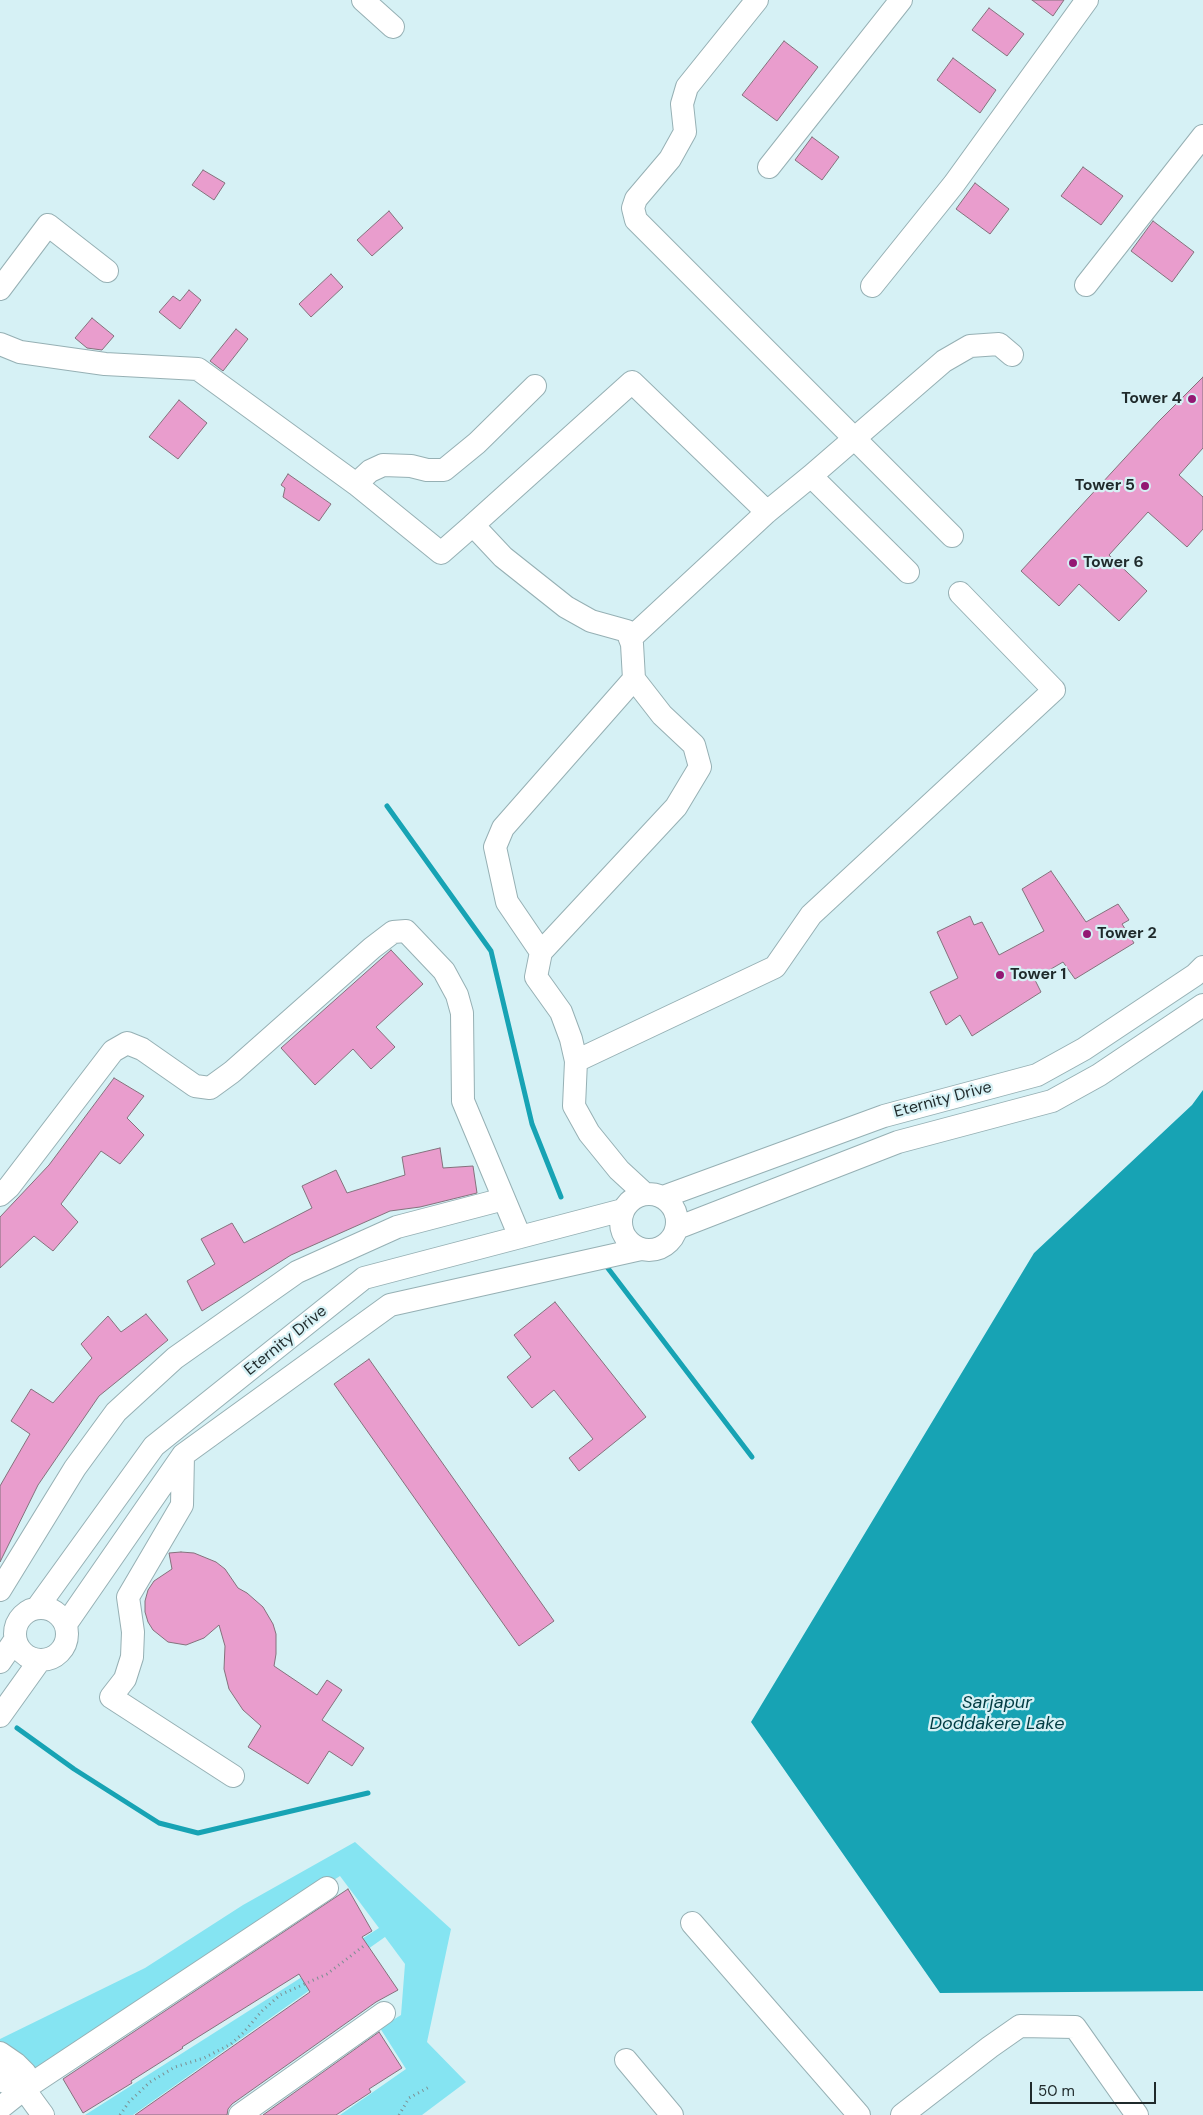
<!DOCTYPE html>
<style>
body{margin:0}
#map{position:relative;width:1203px;height:2115px;overflow:hidden;background:#d6f1f5;font-family:"DM Sans",sans-serif}
canvas{display:block}
.scale{position:absolute;left:1030px;top:2082px;width:126px;height:22px;box-sizing:border-box;border:2px solid #1f2a2b;border-top:0;padding-left:6px;font-size:15px;line-height:18px;white-space:nowrap;color:#1f2a2b;-webkit-text-stroke:4px #d6f1f5;paint-order:stroke}
</style>
<div id="map">
<canvas width="1203" height="2115"></canvas>
<div class="scale">50 m</div>
</div>
<script>
const c = document.querySelector('canvas').getContext('2d');
c.lineJoin = 'round';
function paint(path, color) {
  c.fillStyle = color;
  c.fill(path, 'evenodd');
}
function shape(rows) {
  const path = new Path2D();
  for (const r of rows) {
    if (r.length === 3) {
      path.moveTo(r[0] + r[2], r[1]);
      path.arc(r[0], r[1], r[2], 0, 2 * Math.PI);
      continue;
    }
    path.moveTo(r[0], r[1]);
    for (let i = 2; i < r.length; i += 2) path.lineTo(r[i], r[i + 1]);
  }
  return path;
}
function stroke(path, color, width, dash) {
  c.strokeStyle = color;
  c.lineWidth = width;
  c.lineCap = dash ? 'butt' : 'round';
  c.setLineDash(dash || []);
  c.stroke(path);
}
function write(font, color, halo, rows, align = 'center') {
  c.font = font + ' "DM Sans",sans-serif';
  c.lineWidth = 4.5;
  c.setLineDash([]);
  c.textBaseline = 'middle';
  c.strokeStyle = halo;
  c.fillStyle = color;
  for (const [text, x, y, turn = 0] of rows) {
    c.save();
    c.translate(x, y);
    c.rotate((+turn || 0) * Math.PI / 180);
    c.textAlign = isNaN(turn) ? turn : align;
    if (halo) c.strokeText(text, 0, 0);
    c.fillText(text, 0, 0);
    c.restore();
  }
}
const green = shape([
 [355,1842,451,1929,427,2042,466,2082,422,2115,340,2115,406,2069,380,2028,401,2015,405,1964,385,1937,133,2115,85,2115,379,1928,340,1876,35,2071,0,2042,0,2039,145,1968,243,1905]
]);
const water = shape([
 [1203,1090,1203,1991,940,1993,751,1722,1034,1253,1192,1105]
]);
const stream = shape([
 [387,806,491,951,532,1124,561,1197],
 [607,1267,752,1457],
 [17,1728,74,1769,159,1823,198,1833,368,1793]
]);
const building = shape([
 [1032,0,1064,0,1053,16,1032,0],
 [989,8,1024,34,1007,56,972,30,989,8],
 [784,41,818,67,777,121,742,95,784,41],
 [953,58,996,90,980,113,937,80,953,58],
 [812,137,839,157,822,180,795,160,812,137],
 [1083,167,1123,196,1101,225,1061,196,1083,167],
 [203,170,225,183,214,200,192,185,203,170],
 [975,183,1009,209,990,234,956,209,975,183],
 [389,211,403,228,372,256,357,240,389,211],
 [1153,221,1194,252,1172,282,1131,251,1153,221],
 [331,274,343,287,311,317,299,304,331,274],
 [189,290,201,300,180,329,159,312,173,296,180,301,189,290],
 [92,318,114,336,102,350,87,348,75,338,92,318],
 [236,329,248,339,223,371,210,361,236,329],
 [1203,377,1203,448,1179,475,1203,497,1203,529,1187,547,1148,512,1109,555,1147,591,1119,621,1079,584,1059,606,1021,571,1159,421,1203,377],
 [179,400,207,423,178,459,149,437,179,400],
 [288,474,331,504,319,521,283,497,285,488,281,485,288,474],
 [1051,871,1086,922,1118,904,1129,920,1122,924,1134,943,1075,979,1063,962,1051,969,1035,980,1041,992,972,1036,960,1015,946,1025,930,992,958,978,937,932,970,916,974,925,982,922,999,955,1044,931,1022,889,1051,871],
 [391,950,423,984,376,1027,395,1047,371,1069,353,1049,315,1085,281,1048,391,950],
 [114,1078,144,1096,127,1118,144,1135,120,1164,101,1151,61,1204,78,1222,53,1251,34,1236,0,1268,0,1217,49,1165,114,1078],
 [440,1148,443,1168,473,1166,477,1193,420,1207,390,1211,291,1255,202,1311,187,1281,215,1264,201,1239,232,1223,244,1243,312,1208,302,1186,336,1170,347,1193,405,1175,402,1157,440,1148],
 [555,1302,646,1417,579,1471,569,1458,593,1439,554,1390,532,1408,507,1377,531,1357,514,1335,555,1302],
 [146,1314,168,1340,99,1396,38,1485,0,1562,0,1486,30,1434,11,1421,31,1389,53,1403,92,1358,81,1344,108,1316,121,1332,146,1314],
 [369,1359,554,1621,519,1646,334,1384,369,1359],
 [181,1552,194,1553,216,1562,225,1569,238,1588,247,1593,263,1607,273,1624,276,1634,276,1654,274,1666,317,1695,327,1680,342,1690,322,1720,364,1748,352,1766,329,1751,308,1784,248,1747,261,1726,243,1710,229,1689,224,1669,225,1646,219,1625,204,1638,186,1645,168,1642,153,1630,148,1622,145,1612,145,1601,148,1590,154,1581,172,1569,169,1553,181,1552],
 [348,1889,372,1931,362,1937,398,1990,376,2002,232,2104,228,2109,227,2115,135,2115,310,1992,299,1974,182,2047,183,2048,131,2081,132,2083,83,2113,63,2079,348,1889],
 [379,2032,402,2068,369,2089,371,2092,336,2115,263,2115,379,2032]
]);
const path = shape([
 [120,2115,129,2102,150,2082,175,2067,204,2058,231,2044,243,2033,262,2011,280,1995,327,1974,365,1945],
 [399,2115,409,2098,431,2086]
]);
const minor = shape([
 [363,0,393,27],
 [757,0,687,87,682,104,685,132,670,159,636,199,633,208,636,220,952,536],
 [769,167,901,0],
 [1086,285,1203,136],
 [872,286,954,184,1087,0],
 [0,289,48,225,107,271],
 [0,344,20,352,105,364,198,369,356,484,370,471,383,465,411,466,427,470,444,470,477,443,535,386],
 [811,476,908,572],
 [356,484,441,553,473,525,503,557,566,607,591,621,627,631,632,644,634,679,662,715,694,745,700,767,676,807,541,952,536,977,561,1012,571,1039,576,1061],
 [473,525,632,382,767,512],
 [631,638,767,512,811,476,944,361,970,346,999,344,1012,355],
 [541,952,507,902,495,847,503,828,634,679],
 [649,1222,28],
 [645,1194,619,1170,589,1133,574,1106,576,1061,775,967,811,915,1054,690,960,593],
 [0,1195,9,1187,113,1051,127,1043,142,1049,195,1086,210,1088,232,1072,372,948,393,932,406,931,444,971,457,995,462,1013,463,1101,520,1237],
 [663,1197,884,1116,1037,1075,1084,1049,1195,975,1203,967],
 [677,1228,898,1142,1052,1101,1099,1075,1203,1005],
 [183,1455,182,1505,128,1597,133,1632,132,1657,125,1679,111,1697,233,1776],
 [0,1590,75,1468,116,1412,175,1358,297,1272,397,1227,504,1199],
 [41,1634,26],
 [37,1608,154,1446,364,1278,623,1210],
 [66,1624,183,1455,390,1305,641,1249],
 [0,1662,15,1640],
 [0,1716,40,1660],
 [692,1923,859,2115],
 [0,2053,16,2064,25,2073,24,2089],
 [626,2060,672,2115],
 [0,2077,5,2082,24,2089,43,2115],
 [0,2108,24,2089,327,1888],
 [240,2115,384,2013],
 [902,2115,990,2047,1020,2026,1075,2027,1137,2115]
]);
const markers = [
 [1192,399,5,"#931873"],
 [1145,486,5,"#931873"],
 [1073,563,5,"#931873"],
 [1087,934,5,"#931873"],
 [1000,975,5,"#931873"]
];
const poiNames = [
 ["Tower 4",1182,399,"right"],
 ["Tower 5",1135,486,"right"],
 ["Tower 6",1083,563],
 ["Tower 2",1097,934],
 ["Tower 1",1010,975]
];
const streetNames = [
 ["Eternity Drive",943,1100,-15],
 ["Eternity Drive",286,1341,-39]
];
const waterNames = [
 ["Sarjapur",997,1703],
 ["Doddakere Lake",997,1724]
];
paint(green, '#85e4f2');
paint(water, '#17a3b4');
stroke(stream, '#17a3b4', 5);
paint(building, '#e99dcd');
stroke(building, '#84717c', 1);
stroke(minor, '#96b0b4', 24);
stroke(path, '#7c8f92', 3, [1, 4]);
stroke(minor, '#fff', 22);
for (const [x, y, r, color] of markers) {
  const dot = new Path2D();
  dot.arc(x, y, r, 0, 2 * Math.PI);
  c.fillStyle = color;
  c.fill(dot);
  stroke(dot, '#d6f1f5', 2);
}
write('bold 16px', '#1f2a2b', '#d6f1f5', poiNames, 'left');
write('16px', '#1f2a2b', '#d6f1f5', streetNames);
write('italic 18px', '#003b42', '#d6f1f5', waterNames);
</script>
